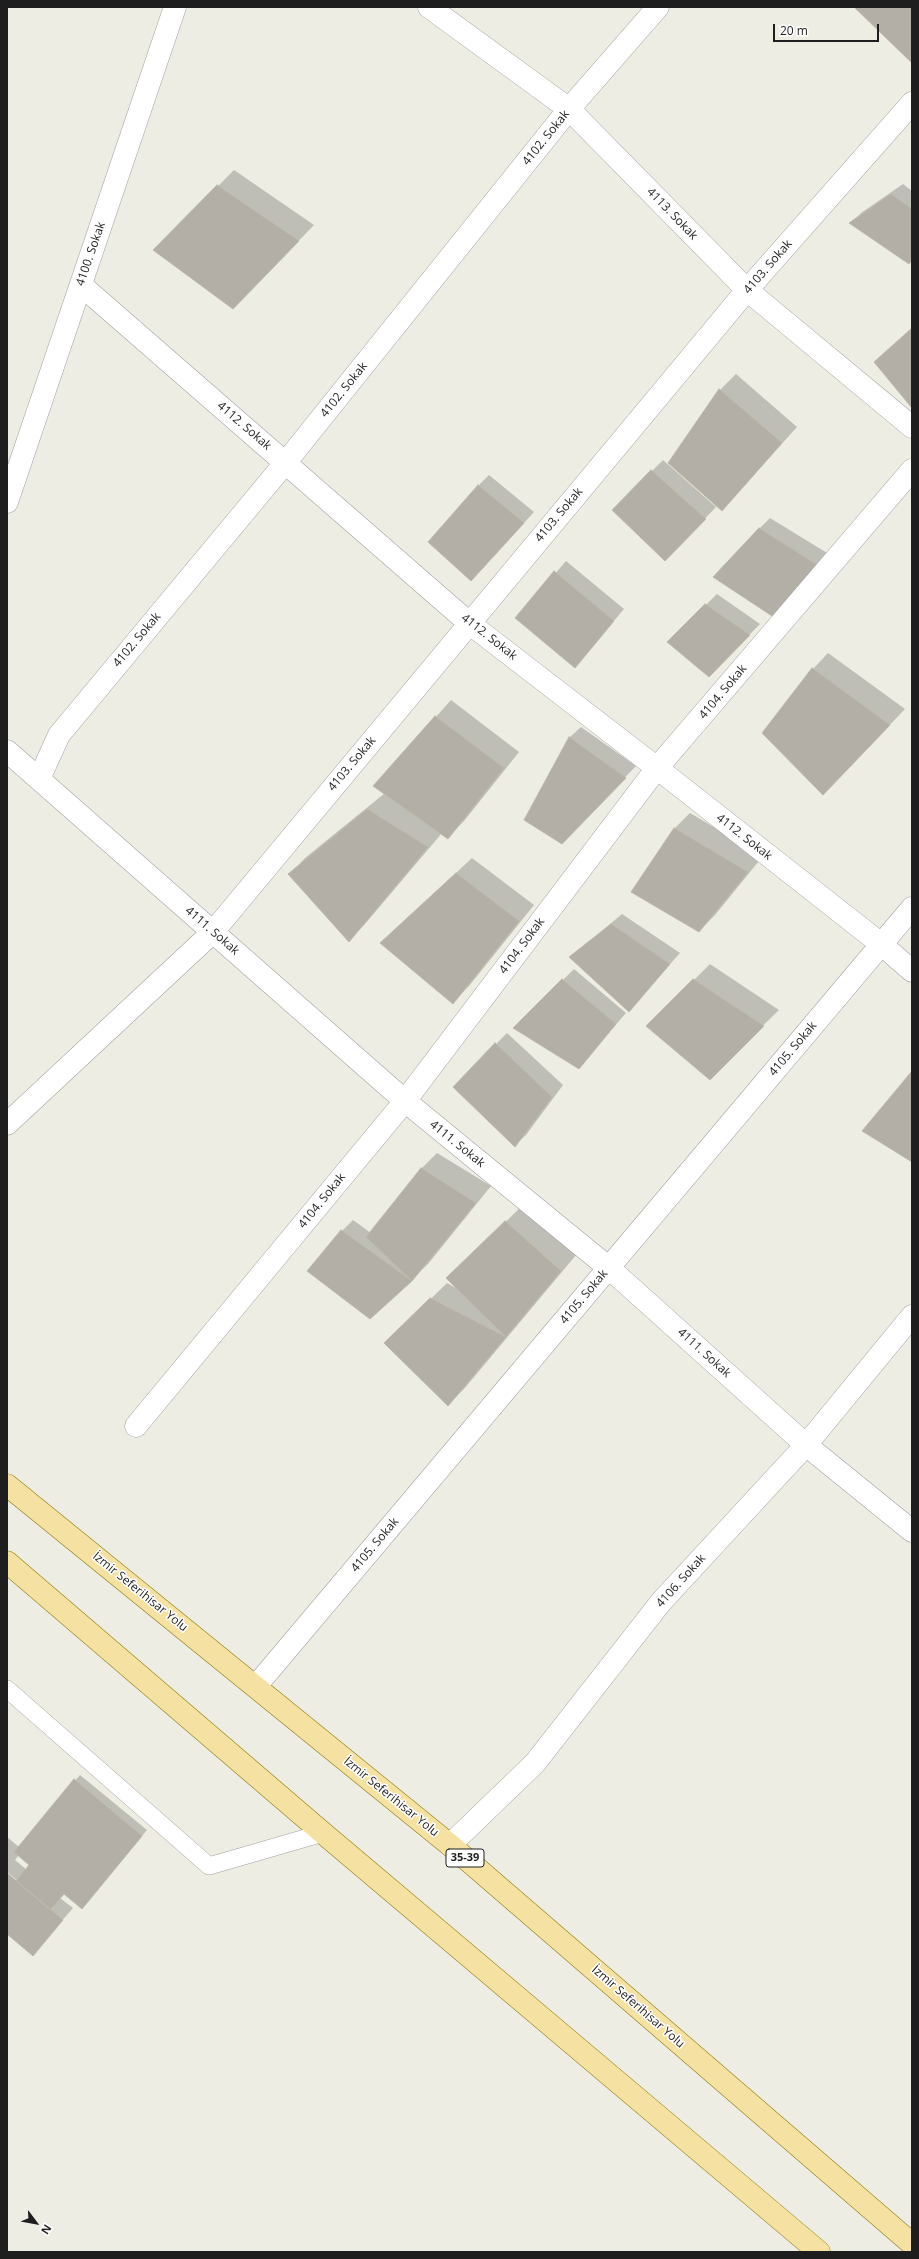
<!DOCTYPE html>
<meta charset="utf-8">
<style>
body{margin:0}
#map{position:relative;width:919px;height:2259px;overflow:hidden;background:#eeede4;font-family:"Open Sans",sans-serif}
canvas{display:block}
.frame{position:absolute;inset:0;border:8px solid #1e1e1e;pointer-events:none}
.north{position:absolute;left:16px;top:2203px;width:40px;height:40px;-webkit-text-stroke:3px #fff;paint-order:stroke;rotate:122deg;font-size:11px;font-weight:700;line-height:16px;text-align:center;color:#1e1e1e}
.north::after{content:'';display:block;margin:auto;width:14px;height:18px;background:#1e1e1e;clip-path:polygon(50% 0,100% 100%,50% 72%,0 100%)}
.scale{position:absolute;left:773px;top:24px;width:106px;height:18px;box-sizing:border-box;border:2px solid #1e1e1e;border-top:0;padding-left:5px;font-size:12px;line-height:14px;white-space:nowrap;color:#1e1e1e;-webkit-text-stroke:3px #fff;paint-order:stroke}
</style>
<div id="map">
<canvas width="919" height="2259"></canvas>
<div class="frame"></div>
<div class="north">N</div>
<div class="scale">20 m</div>
</div>
<script>
const c = document.querySelector('canvas').getContext('2d');
c.lineJoin = 'round';
function paint(path, color) {
  c.fillStyle = color;
  c.fill(path, 'evenodd');
}
function shape(rows) {
  const path = new Path2D();
  for (const r of rows) {
    path.moveTo(r[0], r[1]);
    for (let i = 2; i < r.length; i += 2) path.lineTo(r[i], r[i + 1]);
  }
  return path;
}
function stroke(path, color, width, dash) {
  c.strokeStyle = color;
  c.lineWidth = width;
  c.lineCap = dash ? 'butt' : 'round';
  c.setLineDash(dash || []);
  c.stroke(path);
}
function write(font, color, halo, rows, align = 'center') {
  c.font = font + ' "Open Sans",sans-serif';
  c.lineWidth = 3;
  c.setLineDash([]);
  c.textBaseline = 'middle';
  c.strokeStyle = halo;
  c.fillStyle = color;
  for (const [text, x, y, turn = 0] of rows) {
    c.save();
    c.translate(x, y);
    c.rotate((+turn || 0) * Math.PI / 180);
    c.textAlign = isNaN(turn) ? turn : align;
    if (halo) c.strokeText(text, 0, 0);
    c.fillText(text, 0, 0);
    c.restore();
  }
}
const shadow = shape([
 [234,170,314,225,249,292,155,250],
 [903,184,912,191,912,259,851,223,861,213],
 [736,374,797,427,722,510,669,463,720,390],
 [663,460,716,507,665,560,613,510],
 [489,475,534,512,482,569,478,486],
 [770,518,832,556,775,617,759,529],
 [566,561,624,609,575,667,517,618],
 [717,594,760,624,709,676,668,642],
 [828,653,905,709,839,778,813,669],
 [451,700,519,752,464,821,448,837,442,833,365,924,349,940,290,874,305,858,385,793,374,786],
 [581,727,636,766,562,842,525,820,570,737],
 [690,813,763,856,715,915,699,931,674,829],
 [472,858,534,905,469,986,453,1002,397,928],
 [622,914,680,953,629,1010,571,957],
 [710,964,779,1010,709,1078,648,1026],
 [574,969,626,1013,579,1067,515,1028],
 [507,1033,563,1085,526,1135,515,1145,496,1044],
 [437,1153,491,1186,428,1264,370,1318,342,1231,353,1220,371,1233,421,1169],
 [522,1206,576,1255,464,1389,448,1405,402,1327,447,1283,456,1288,463,1263],
 [80,1775,147,1830,87,1903,64,1893,60,1898,73,1908,33,1954,7,1933,7,1875,17,1883,18,1881,7,1872,7,1837,19,1847],
 [19,1855,30,1865,27,1870,15,1860]
]);
const building = shape([
 [854,7,912,7,912,63,854,7],
 [217,185,299,241,233,309,153,250,217,185],
 [891,194,912,209,912,260,909,264,849,223,891,194],
 [912,328,912,408,874,362,912,328],
 [719,389,782,443,722,511,668,463,719,389],
 [651,470,706,519,665,561,612,510,651,470],
 [478,485,524,523,471,581,428,542,478,485],
 [759,528,822,568,775,618,713,577,759,528],
 [554,571,614,621,575,668,515,618,554,571],
 [705,604,750,635,709,677,667,642,705,604],
 [812,668,890,725,823,795,762,733,812,668],
 [435,716,504,768,448,839,373,786,435,716],
 [569,737,626,778,562,844,524,820,569,737],
 [367,809,428,847,349,942,288,874,367,809],
 [674,828,748,872,699,932,631,892,674,828],
 [456,873,519,921,453,1004,380,943,456,873],
 [611,924,670,964,629,1012,569,957,611,924],
 [562,979,616,1024,579,1069,513,1028,562,979],
 [693,979,764,1026,710,1080,646,1026,693,979],
 [495,1043,552,1097,515,1147,453,1087,495,1043],
 [912,1071,912,1162,862,1131,912,1071],
 [421,1168,476,1203,412,1281,366,1237,421,1168],
 [505,1221,561,1271,506,1337,446,1278,505,1221],
 [341,1230,412,1281,370,1319,307,1271,341,1230],
 [430,1298,506,1337,448,1406,384,1343,430,1298],
 [74,1779,142,1836,82,1909,64,1894,50,1910,16,1881,29,1865,14,1852,74,1779],
 [7,1873,63,1920,33,1956,7,1934,7,1873]
]);
const service = shape([
 [7,1689,209,1866,323,1833]
]);
const minor = shape([
 [429,7,569,109,747,290,912,427],
 [81,285,469,623,657,768,881,944,912,971],
 [7,502,175,7],
 [7,751,405,1101,609,1268,806,1445,912,1316],
 [39,779,59,735,286,462,569,109,658,7],
 [7,1124,213,932,747,290,912,103],
 [136,1426,405,1101,657,768,912,470],
 [256,1686,912,908]
]);
const tertiary = shape([
 [450,1845,535,1763,661,1602,806,1445,912,1531]
]);
const primary = shape([
 [7,1485,450,1845,912,2244],
 [7,1562,323,1833,819,2252]
]);
const shields = [
 [465,1858,38]
];
const shieldNames = [
 ["35-39",465,1858]
];
const streetNames = [
 ["4102. Sokak",546,138,-51],
 ["4113. Sokak",672,214,46],
 ["4100. Sokak",91,254,-71],
 ["4103. Sokak",768,267,-49],
 ["4102. Sokak",344,390,-51],
 ["4112. Sokak",244,426,41],
 ["4103. Sokak",559,515,-50],
 ["4112. Sokak",489,637,38],
 ["4102. Sokak",137,640,-50],
 ["4104. Sokak",723,692,-50],
 ["4103. Sokak",352,764,-50],
 ["4112. Sokak",744,837,38],
 ["4111. Sokak",212,931,41],
 ["4104. Sokak",522,946,-53],
 ["4105. Sokak",793,1049,-50],
 ["4111. Sokak",457,1144,39],
 ["4104. Sokak",322,1201,-51],
 ["4105. Sokak",584,1297,-50],
 ["4111. Sokak",704,1353,42],
 ["4105. Sokak",375,1545,-50],
 ["4106. Sokak",681,1581,-48],
 ["İzmir Seferihisar Yolu",140,1592,39],
 ["İzmir Seferihisar Yolu",391,1797,39],
 ["İzmir Seferihisar Yolu",638,2007,41]
];
paint(shadow, '#0003');
paint(building, '#b3afa7');
stroke(building, '#bfb7a8', 1);
stroke(service, '#a2a2a2', 18);
stroke(minor, '#a2a2a2', 23);
stroke(tertiary, '#a2a2a2', 23);
stroke(primary, '#8d7c0a', 23);
stroke(service, '#fff', 17);
stroke(minor, '#fff', 22);
stroke(tertiary, '#fff', 22);
stroke(primary, '#f5e2a2', 22);
for (const [x, y, w] of shields) {
  const box = new Path2D();
  box.roundRect(x - w / 2, y - 9, w, 18, 3);
  c.fillStyle = '#fff';
  c.fill(box);
  stroke(box, '#1e1e1e', 1);
}
write('bold 11px', '#1e1e1e', null, shieldNames);
write('12px', '#1e1e1e', '#fff', streetNames);
</script>
